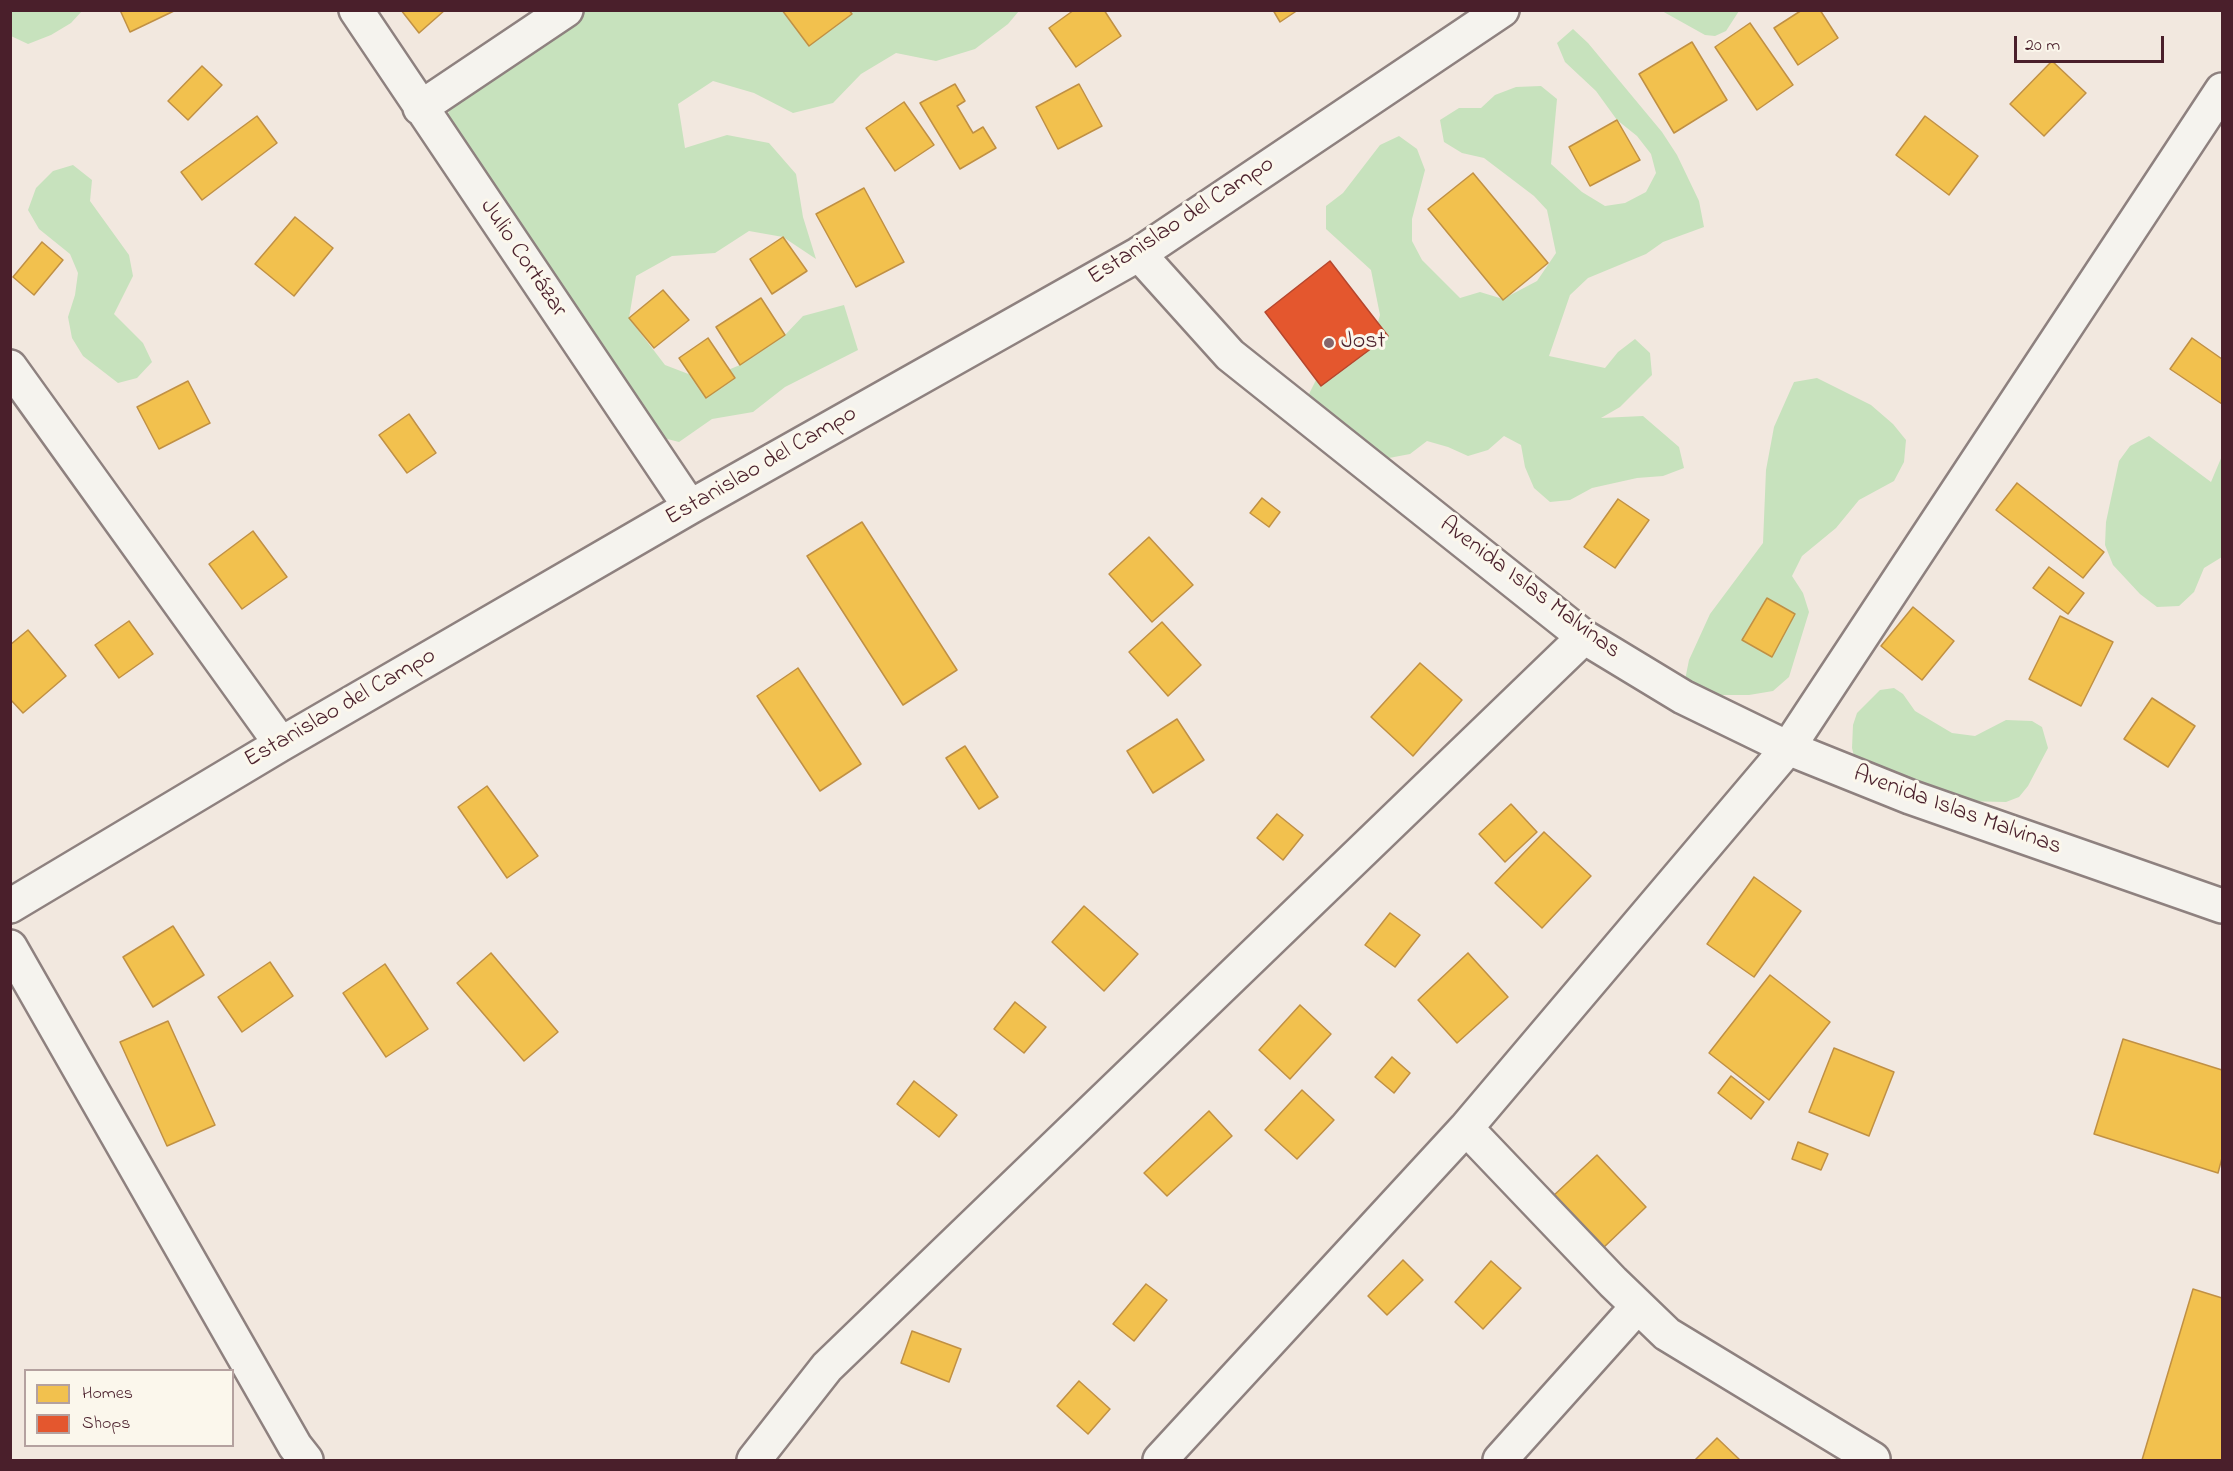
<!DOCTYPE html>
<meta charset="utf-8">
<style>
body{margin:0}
#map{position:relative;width:2233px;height:1471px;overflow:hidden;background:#f2e8df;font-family:"Indie Flower",sans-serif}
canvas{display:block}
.frame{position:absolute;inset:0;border:12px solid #4a1f2b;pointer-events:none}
.legend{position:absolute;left:24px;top:1369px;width:210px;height:78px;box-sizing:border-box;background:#fbf7ec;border:2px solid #b4a19f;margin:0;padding:8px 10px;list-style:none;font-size:18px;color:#4a1f2b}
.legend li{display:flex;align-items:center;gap:12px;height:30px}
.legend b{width:30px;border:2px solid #b4a19f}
.scale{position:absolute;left:2014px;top:36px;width:150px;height:27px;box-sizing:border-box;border:3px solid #4a1f2b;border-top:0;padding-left:8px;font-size:18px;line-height:21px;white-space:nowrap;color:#4a1f2b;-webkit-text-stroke:4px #fbf7ec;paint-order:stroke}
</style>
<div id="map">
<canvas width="2233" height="1471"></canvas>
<div class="frame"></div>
<ul class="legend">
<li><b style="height:16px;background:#f2c14e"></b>Homes</li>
<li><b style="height:16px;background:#e4572e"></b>Shops</li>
</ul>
<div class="scale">20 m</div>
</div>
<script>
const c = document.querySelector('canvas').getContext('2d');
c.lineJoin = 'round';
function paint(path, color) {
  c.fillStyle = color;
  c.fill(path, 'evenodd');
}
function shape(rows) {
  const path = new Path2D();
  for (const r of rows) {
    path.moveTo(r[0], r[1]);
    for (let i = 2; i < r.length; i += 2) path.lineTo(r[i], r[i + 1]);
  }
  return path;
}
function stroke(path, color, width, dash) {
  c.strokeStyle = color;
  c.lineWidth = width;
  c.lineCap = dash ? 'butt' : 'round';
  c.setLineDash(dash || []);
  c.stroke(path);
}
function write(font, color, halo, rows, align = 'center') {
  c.font = font + ' "Indie Flower",sans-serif';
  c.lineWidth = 6;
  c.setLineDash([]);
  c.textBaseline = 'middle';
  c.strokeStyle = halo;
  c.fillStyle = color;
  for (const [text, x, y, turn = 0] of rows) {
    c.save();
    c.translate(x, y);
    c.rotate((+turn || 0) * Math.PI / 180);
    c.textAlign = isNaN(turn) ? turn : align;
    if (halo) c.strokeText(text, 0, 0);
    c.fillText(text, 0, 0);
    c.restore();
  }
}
const green = shape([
 [11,10,82,10,82,11,71,23,51,35,28,44,11,36],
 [575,11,1019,11,1008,24,975,49,936,61,896,53,861,74,833,103,793,113,754,93,713,81,678,104,685,148,727,135,769,143,796,174,803,217,816,259,783,237,749,231,715,253,672,256,636,276,629,318,665,365,704,380,740,365,785,335,803,316,844,305,858,350,785,387,753,412,712,419,679,442,640,432,443,125,459,89],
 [1662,11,1739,11,1726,31,1715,36,1705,35],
 [1573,29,1588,43,1662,132,1677,155,1699,201,1704,227,1663,242,1646,254,1588,278,1570,295,1549,356,1605,368,1618,352,1635,339,1650,353,1652,375,1620,407,1601,418,1643,416,1679,447,1684,468,1663,476,1637,478,1592,488,1570,500,1550,502,1534,488,1525,467,1521,445,1504,436,1488,450,1468,456,1448,447,1427,441,1410,454,1389,458,1368,451,1314,416,1308,396,1318,376,1374,336,1380,315,1371,270,1326,229,1326,206,1343,193,1380,145,1399,136,1417,149,1425,170,1412,219,1412,241,1422,260,1460,298,1480,292,1503,299,1537,281,1556,253,1547,210,1534,196,1484,158,1462,153,1444,142,1440,120,1459,108,1481,108,1495,95,1516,87,1541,86,1557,99,1551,164,1582,192,1605,206,1625,203,1646,192,1656,173,1651,154,1637,136,1617,120,1596,91,1565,62,1557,43],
 [73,165,92,180,90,201,129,255,133,276,114,314,143,343,152,362,137,378,118,383,83,356,72,338,68,317,75,295,78,273,70,254,39,229,28,210,36,188,53,171],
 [1817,378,1871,405,1893,424,1906,440,1904,462,1894,481,1859,500,1836,528,1802,556,1792,576,1803,593,1809,612,1789,677,1773,691,1749,695,1702,695,1685,680,1689,660,1710,614,1763,543,1766,470,1774,427,1794,382],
 [2149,436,2211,482,2222,456,2222,557,2204,568,2194,592,2179,606,2157,607,2140,594,2113,565,2105,545,2106,522,2119,461,2130,446],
 [1894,688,1903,694,1915,711,1952,733,1975,736,2006,720,2032,721,2042,727,2048,748,2028,786,2019,797,2006,802,1961,801,1855,760,1852,748,1853,725,1857,713,1880,690]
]);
const homes = shape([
 [120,10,176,10,130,32,120,10],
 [401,10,445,10,419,33,401,10],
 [782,10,849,10,852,14,809,46,782,10],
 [1074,10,1104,10,1121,36,1076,67,1049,28,1074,10],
 [1273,10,1298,10,1280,22,1273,10],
 [1802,10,1820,10,1838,38,1798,65,1774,28,1802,10],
 [1750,23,1793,85,1757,110,1715,47,1750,23],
 [1692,42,1727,100,1674,133,1639,74,1692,42],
 [2052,61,2086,93,2044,136,2010,104,2052,61],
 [202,66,222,85,188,120,168,101,202,66],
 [955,84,965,101,957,106,973,133,983,127,996,148,960,169,920,103,955,84],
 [1079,84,1102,126,1058,149,1036,107,1079,84],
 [904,102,934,145,895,171,866,128,904,102],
 [257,116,277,143,202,200,181,172,257,116],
 [1925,116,1978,156,1949,195,1896,155,1925,116],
 [1617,120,1640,160,1590,186,1569,147,1617,120],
 [1473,173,1548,263,1503,300,1428,209,1473,173],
 [864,188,904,262,856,287,816,214,864,188],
 [295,217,333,248,294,296,255,264,295,217],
 [783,237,807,271,772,294,750,259,783,237],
 [42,242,63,260,34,295,13,277,42,242],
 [663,290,689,320,654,348,629,318,663,290],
 [761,298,785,335,740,365,716,327,761,298],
 [708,338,735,378,706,398,679,358,708,338],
 [2192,338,2222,359,2222,404,2170,369,2192,338],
 [188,381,210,423,159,449,137,407,188,381],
 [409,414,436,453,407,473,379,435,409,414],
 [2017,483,2104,552,2083,578,1996,510,2017,483],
 [1262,498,1280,512,1269,527,1250,513,1262,498],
 [1618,499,1649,520,1615,568,1584,547,1618,499],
 [862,522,957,670,903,705,807,556,862,522],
 [253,531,287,577,242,609,209,564,253,531],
 [1149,537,1193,585,1152,622,1109,574,1149,537],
 [2049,567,2084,593,2068,614,2033,588,2049,567],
 [1767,598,1795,614,1772,657,1742,640,1767,598],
 [1913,607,1954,641,1922,680,1881,646,1913,607],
 [2060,616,2113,642,2081,706,2029,679,2060,616],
 [129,621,153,654,119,678,95,645,129,621],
 [1162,622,1201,665,1168,696,1129,652,1162,622],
 [28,630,66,676,23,713,10,699,10,645,28,630],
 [1420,663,1462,700,1413,756,1371,717,1420,663],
 [798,668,861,764,820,791,757,696,798,668],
 [2152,698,2195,726,2168,767,2124,739,2152,698],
 [1177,719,1204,760,1153,793,1127,751,1177,719],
 [965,746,998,797,979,809,946,758,965,746],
 [487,786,538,856,507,878,458,807,487,786],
 [1511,804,1537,832,1505,862,1479,834,1511,804],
 [1277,814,1303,835,1283,860,1257,838,1277,814],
 [1544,832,1591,876,1542,928,1495,883,1544,832],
 [1754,877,1801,911,1754,977,1707,944,1754,877],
 [1084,906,1138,954,1104,991,1052,942,1084,906],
 [1390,913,1420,935,1395,967,1365,945,1390,913],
 [173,926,204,975,153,1007,123,957,173,926],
 [491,953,558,1032,524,1061,457,983,491,953],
 [1468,953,1508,997,1457,1043,1418,1000,1468,953],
 [270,962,293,996,242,1032,218,997,270,962],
 [385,964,428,1029,386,1057,343,993,385,964],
 [1770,975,1830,1022,1769,1100,1709,1053,1770,975],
 [1015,1002,1046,1027,1024,1053,994,1029,1015,1002],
 [1300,1005,1331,1034,1290,1079,1259,1050,1300,1005],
 [168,1021,215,1125,167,1146,120,1042,168,1021],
 [2123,1039,2222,1070,2222,1158,2218,1173,2094,1134,2123,1039],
 [1834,1048,1894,1072,1869,1136,1809,1112,1834,1048],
 [1392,1057,1410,1073,1394,1093,1375,1077,1392,1057],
 [1731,1076,1764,1102,1751,1119,1718,1093,1731,1076],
 [914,1081,957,1115,939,1137,897,1104,914,1081],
 [1302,1090,1334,1120,1297,1159,1265,1130,1302,1090],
 [1209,1111,1232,1136,1167,1196,1144,1173,1209,1111],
 [1798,1142,1828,1154,1821,1170,1792,1159,1798,1142],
 [1597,1155,1646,1207,1602,1249,1552,1197,1597,1155],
 [1403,1260,1423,1280,1387,1315,1368,1296,1403,1260],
 [1491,1261,1521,1288,1483,1329,1455,1302,1491,1261],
 [1146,1284,1167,1300,1134,1341,1113,1324,1146,1284],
 [2193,1289,2222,1298,2222,1460,2142,1460,2193,1289],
 [912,1331,961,1349,949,1382,901,1363,912,1331],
 [1079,1381,1110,1409,1088,1434,1057,1406,1079,1381],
 [1717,1438,1740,1460,1695,1460,1717,1438]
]);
const shops = shape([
 [1330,261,1388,336,1321,386,1265,312,1330,261]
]);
const minor = shape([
 [356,10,690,507],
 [420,108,566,10],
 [1139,254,1230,355,1584,637,1683,697,1788,748,1910,797,2222,906],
 [10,367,281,744],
 [10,906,281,744,690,507,1139,254,1502,10],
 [10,947,295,1446,306,1460],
 [1466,1128,1613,1282,1667,1334,1873,1459],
 [754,1460,827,1367,1584,637],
 [1160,1460,1466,1128,1788,748,2222,90],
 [1500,1460,1638,1306]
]);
const markers = [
 [1329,343,6,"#85656a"]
];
const streetNames = [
 ["Estanislao del Campo",1182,222,-33],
 ["Julio Cortázar",522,259,56],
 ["Estanislao del Campo",762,467,-30],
 ["Avenida Islas Malvinas",1529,589,37],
 ["Estanislao del Campo",341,709,-30],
 ["Avenida Islas Malvinas",1957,812,20]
];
const poiNames = [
 ["Jost",1341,343]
];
paint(green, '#c7e2bd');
paint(homes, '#f2c14e');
stroke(homes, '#c09044', 1.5);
paint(shops, '#e4572e');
stroke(shops, '#b6462d', 1.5);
stroke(minor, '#8e817f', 38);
stroke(minor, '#f5f3ee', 33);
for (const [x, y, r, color] of markers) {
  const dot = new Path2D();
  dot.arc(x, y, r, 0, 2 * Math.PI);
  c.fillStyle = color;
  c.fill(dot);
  stroke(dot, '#fbf7ec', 2);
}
write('24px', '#4a1f2b', '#fbf7ec', streetNames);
write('24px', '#4a1f2b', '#fbf7ec', poiNames, 'left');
</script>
